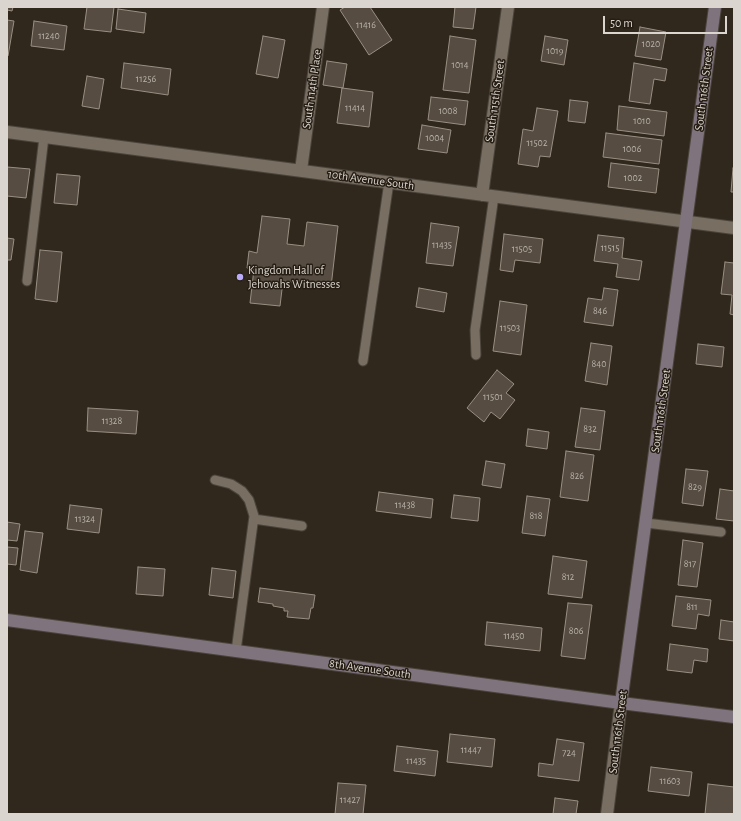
<!DOCTYPE html>
<style>
body{margin:0}
#map{position:relative;width:741px;height:821px;overflow:hidden;background:#30281d;font-family:"Alegreya Sans",sans-serif}
canvas{display:block}
.frame{position:absolute;inset:0;border:8px solid #dad5ce;pointer-events:none}
.scale{position:absolute;left:603px;top:16px;width:124px;height:18px;box-sizing:border-box;border:2px solid #dad5ce;border-top:0;padding-left:5px;font-size:12px;line-height:14px;white-space:nowrap;color:#dad5ce;-webkit-text-stroke:3px #261e14;paint-order:stroke}
</style>
<div id="map">
<canvas width="741" height="821"></canvas>
<div class="frame"></div>
<div class="scale">50 m</div>
</div>
<script>
const c = document.querySelector('canvas').getContext('2d');
c.lineJoin = 'round';
function paint(path, color) {
  c.fillStyle = color;
  c.fill(path, 'evenodd');
}
function shape(rows) {
  const path = new Path2D();
  for (const r of rows) {
    path.moveTo(r[0], r[1]);
    for (let i = 2; i < r.length; i += 2) path.lineTo(r[i], r[i + 1]);
  }
  return path;
}
function stroke(path, color, width, dash) {
  c.strokeStyle = color;
  c.lineWidth = width;
  c.lineCap = dash ? 'butt' : 'round';
  c.setLineDash(dash || []);
  c.stroke(path);
}
function write(font, color, halo, rows, align = 'center') {
  c.font = font + ' "Alegreya Sans",sans-serif';
  c.lineWidth = 3;
  c.setLineDash([]);
  c.textBaseline = 'middle';
  c.strokeStyle = halo;
  c.fillStyle = color;
  for (const [text, x, y, turn = 0] of rows) {
    c.save();
    c.translate(x, y);
    c.rotate((+turn || 0) * Math.PI / 180);
    c.textAlign = isNaN(turn) ? turn : align;
    if (halo) c.strokeText(text, 0, 0);
    c.fillText(text, 0, 0);
    c.restore();
  }
}
const building = shape([
 [7,7,13,7,12,11,7,10,7,7],
 [87,7,114,7,111,32,84,29,87,7],
 [345,7,370,7,392,40,369,55,340,10,345,7],
 [455,7,476,7,473,29,453,27,455,7],
 [118,9,146,13,144,33,116,29,118,9],
 [7,20,14,21,8,56,7,56,7,20],
 [34,21,67,26,64,50,31,46,34,21],
 [640,27,666,32,661,60,635,56,640,27],
 [263,36,285,40,278,78,256,74,263,36],
 [450,36,476,40,469,93,443,90,450,36],
 [545,36,568,40,564,65,541,61,545,36],
 [327,61,347,64,343,88,323,85,327,61],
 [124,63,171,69,168,95,121,88,124,63],
 [634,63,667,69,665,81,654,79,650,104,629,101,634,63],
 [87,76,104,79,99,109,82,106,87,76],
 [342,88,373,92,369,127,337,123,342,88],
 [431,97,468,101,465,125,428,120,431,97],
 [570,100,588,102,585,123,568,121,570,100],
 [619,106,667,112,664,136,617,130,619,106],
 [537,108,558,111,550,157,540,156,538,167,518,164,523,129,533,131,537,108],
 [422,125,451,130,447,153,418,149,422,125],
 [606,133,662,140,659,164,603,157,606,133],
 [611,163,659,169,656,193,608,187,611,163],
 [7,167,30,169,26,198,7,196,7,167],
 [733,168,734,168,734,192,731,192,733,168],
 [57,174,80,176,77,205,54,203,57,174],
 [262,216,290,219,287,244,304,246,307,222,338,226,331,287,283,281,280,306,250,303,254,269,247,268,249,251,257,253,262,216],
 [431,223,459,227,453,266,426,263,431,223],
 [504,234,543,239,540,263,515,260,513,272,500,270,504,234],
 [598,235,624,238,622,258,642,261,639,280,616,277,618,264,594,261,598,235],
 [7,238,14,239,11,260,7,260,7,238],
 [40,250,62,252,57,302,35,299,40,250],
 [725,262,734,263,734,315,730,314,732,295,721,294,725,262],
 [419,288,447,293,444,312,416,307,419,288],
 [604,288,618,290,613,326,584,322,588,298,602,300,604,288],
 [500,301,527,305,521,355,493,351,500,301],
 [591,343,612,346,607,385,585,381,591,343],
 [698,344,724,347,722,367,696,364,698,344],
 [497,370,514,384,506,393,515,400,500,419,491,412,484,422,467,408,497,370],
 [88,408,138,411,136,434,87,431,88,408],
 [581,408,605,411,600,450,575,447,581,408],
 [528,429,549,432,547,449,526,446,528,429],
 [566,451,594,455,588,501,560,497,566,451],
 [486,461,505,464,501,488,482,485,486,461],
 [686,469,708,471,703,506,682,503,686,469],
 [720,489,734,491,734,521,716,519,720,489],
 [379,492,433,499,431,518,376,511,379,492],
 [454,495,480,498,478,521,451,518,454,495],
 [527,496,550,499,545,536,522,533,527,496],
 [70,505,102,509,99,533,67,529,70,505],
 [7,522,20,524,17,541,7,540,7,522],
 [25,531,43,533,37,573,20,570,25,531],
 [683,540,703,543,697,587,678,585,683,540],
 [7,547,18,548,16,565,7,564,7,547],
 [553,556,587,561,582,598,548,594,553,556],
 [138,567,165,569,163,596,136,594,138,567],
 [212,568,236,571,233,598,209,595,212,568],
 [260,588,315,595,313,608,311,608,309,619,287,617,288,611,284,611,284,608,273,606,273,604,258,602,260,588],
 [676,596,711,600,709,616,698,614,696,629,672,626,676,596],
 [568,603,592,605,585,659,561,656,568,603],
 [721,620,734,622,734,641,719,639,721,620],
 [487,622,542,628,540,651,485,645,487,622],
 [670,644,708,649,707,662,694,660,692,673,667,670,670,644],
 [450,734,495,739,492,767,447,762,450,734],
 [557,739,584,743,579,781,538,776,539,763,553,765,557,739],
 [397,746,438,751,435,776,394,771,397,746],
 [651,767,692,772,689,796,648,791,651,767],
 [338,783,366,785,363,814,335,814,338,783],
 [708,784,734,787,734,814,705,814,708,784],
 [555,798,578,801,576,814,553,814,555,798]
]);
const lane = shape([
 [27,281,44,137],
 [476,355,475,330,494,196],
 [363,361,389,182],
 [215,480,231,484,242,491,249,500,254,516,236,651],
 [254,519,302,526],
 [646,523,721,532]
]);
const street = shape([
 [7,132,734,228],
 [301,170,323,7],
 [482,195,508,7],
 [607,814,621,703]
]);
const secondary = shape([
 [7,620,621,703,734,717],
 [621,703,715,7]
]);
const markers = [
 [240,277,4,"#b9abf7"]
];
const numberNames = [
 ["11416",366,25],
 ["11240",49,36],
 ["1020",651,44],
 ["1019",555,51],
 ["1014",460,65],
 ["11256",146,79],
 ["11414",355,108],
 ["1008",448,111],
 ["1010",642,121],
 ["1004",435,138],
 ["11502",537,143],
 ["1006",632,149],
 ["1002",633,178],
 ["11435",442,245],
 ["11515",610,248],
 ["11505",522,249],
 ["846",600,311],
 ["11503",510,328],
 ["840",599,364],
 ["11501",493,397],
 ["11328",112,421],
 ["832",590,429],
 ["826",577,476],
 ["829",695,487],
 ["11438",405,505],
 ["818",536,516],
 ["11324",85,519],
 ["817",690,564],
 ["812",568,577],
 ["811",692,607],
 ["806",576,631],
 ["11450",514,636],
 ["11447",471,750],
 ["724",569,753],
 ["11435",416,761],
 ["11603",670,781],
 ["11427",350,800]
];
const streetNames = [
 ["South 114th Place",312,89,-82],
 ["South 116th Street",704,89,-83],
 ["South 115th Street",495,101,-82],
 ["10th Avenue South",371,180,8],
 ["South 116th Street",661,411,-82],
 ["8th Avenue South",370,669,8],
 ["South 116th Street",618,732,-83]
];
const poiNames = [
 ["Kingdom Hall of",248,270],
 ["Jehovahs Witnesses",248,284]
];
paint(building, '#564c41');
stroke(building, '#998f82', 1);
stroke(lane, '#4a443b', 11);
stroke(street, '#4a443b', 14);
stroke(secondary, '#4a443b', 14);
stroke(lane, '#786e62', 9);
stroke(street, '#786e62', 12);
stroke(secondary, '#7f747e', 12);
for (const [x, y, r, color] of markers) {
  const dot = new Path2D();
  dot.arc(x, y, r, 0, 2 * Math.PI);
  c.fillStyle = color;
  c.fill(dot);
  stroke(dot, '#261e14', 1.5);
}
write('10px', '#b9b3ab', null, numberNames);
write('12px', '#dad5ce', '#261e14', streetNames);
write('12px', '#dad5ce', '#261e14', poiNames, 'left');
</script>
